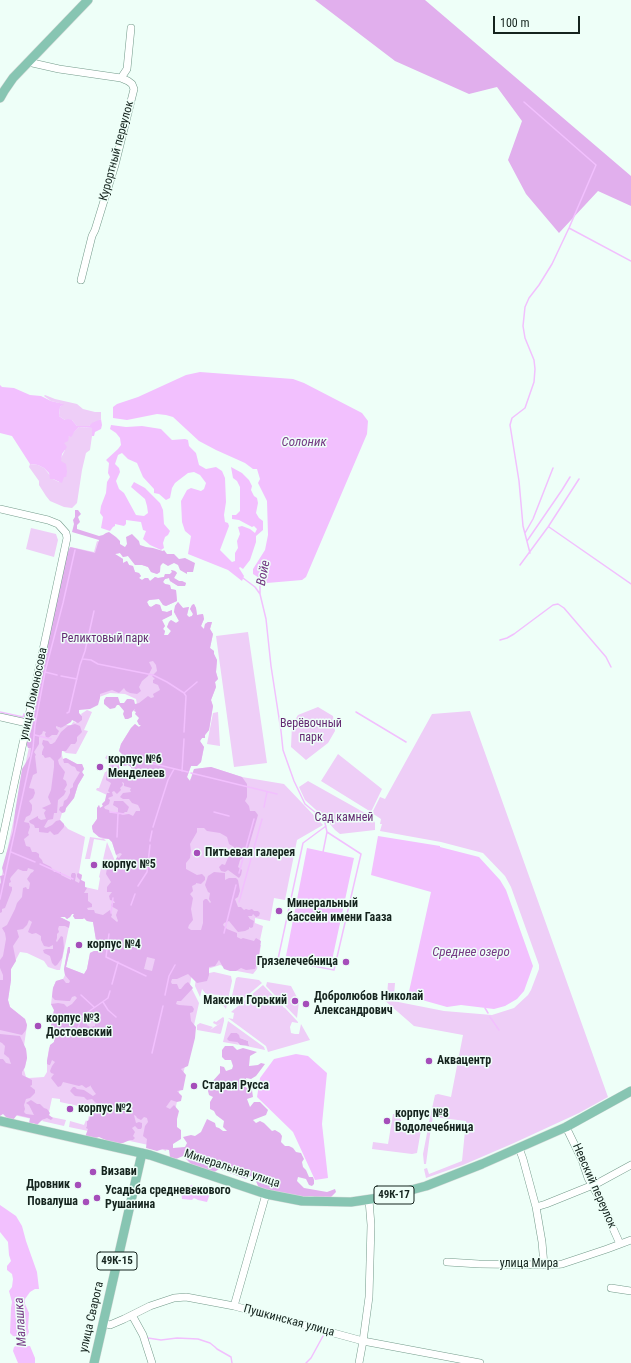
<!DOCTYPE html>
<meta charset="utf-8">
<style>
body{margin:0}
#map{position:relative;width:631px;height:1363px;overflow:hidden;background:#eefff8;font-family:"Roboto Condensed",sans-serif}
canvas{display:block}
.scale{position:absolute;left:493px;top:16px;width:87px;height:18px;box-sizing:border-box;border:2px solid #15241e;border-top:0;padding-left:5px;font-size:12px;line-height:14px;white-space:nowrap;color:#15241e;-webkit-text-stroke:3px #eefff8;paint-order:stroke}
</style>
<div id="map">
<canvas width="631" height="1363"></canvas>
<div class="scale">100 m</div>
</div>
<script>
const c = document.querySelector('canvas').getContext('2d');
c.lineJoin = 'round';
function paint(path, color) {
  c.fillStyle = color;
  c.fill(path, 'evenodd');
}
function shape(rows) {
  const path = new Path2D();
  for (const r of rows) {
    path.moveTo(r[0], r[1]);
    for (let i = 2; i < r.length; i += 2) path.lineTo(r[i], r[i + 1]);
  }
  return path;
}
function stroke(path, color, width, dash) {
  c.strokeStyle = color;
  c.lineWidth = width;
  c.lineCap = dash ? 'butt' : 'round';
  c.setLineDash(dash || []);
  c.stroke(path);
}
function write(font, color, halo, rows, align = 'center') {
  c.font = font + ' "Roboto Condensed",sans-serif';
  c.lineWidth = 3;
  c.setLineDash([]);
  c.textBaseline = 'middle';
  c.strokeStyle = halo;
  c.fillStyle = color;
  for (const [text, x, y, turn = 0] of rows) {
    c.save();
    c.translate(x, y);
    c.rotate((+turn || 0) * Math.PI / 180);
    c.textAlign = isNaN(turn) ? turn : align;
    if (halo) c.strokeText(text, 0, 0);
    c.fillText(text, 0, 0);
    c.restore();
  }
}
const green = shape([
 [45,395,55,399,77,404,83,409,95,412,101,412,101,419,89,426,77,426,72,420,65,420,59,416,60,407,63,404,51,401,44,396],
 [79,427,92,428,92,436,90,450,86,453,82,470,77,503,72,508,64,507,50,501,46,496,39,485,39,481,29,467,30,464,38,465,44,468,53,479,59,482,61,458,65,450,63,442],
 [31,528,56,534,58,540,54,557,26,549],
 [97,541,161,565,160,572,157,574,151,572,148,567,142,565,135,565,128,556,123,557,120,553,115,554,123,559,123,563,127,561,129,565,133,566,135,572,139,573,141,576,139,578,142,580,145,578,148,578,150,581,155,577,158,578,164,577,165,574,170,574,172,572,171,570,175,571,177,573,174,578,179,581,182,581,186,583,185,586,178,586,170,581,169,578,165,579,163,582,165,584,170,585,171,589,176,590,177,601,166,606,163,605,159,599,149,600,147,602,149,606,151,607,156,604,160,605,162,611,167,612,172,610,172,615,162,620,165,626,163,629,165,631,164,635,168,635,171,631,167,627,169,622,171,620,176,623,179,621,174,612,175,606,178,602,183,608,189,607,187,615,189,617,192,616,193,614,190,609,192,605,194,604,196,608,197,615,203,614,204,619,201,626,204,629,205,624,208,622,212,622,210,629,213,634,210,648,214,651,214,654,217,660,216,672,218,679,215,682,216,687,211,700,213,706,209,730,205,735,205,738,202,738,200,741,204,747,201,762,197,766,191,766,187,777,189,781,192,777,194,769,211,767,242,777,284,784,323,825,297,840,285,900,274,898,270,921,255,918,255,923,263,926,259,945,261,945,257,969,253,974,237,971,220,965,192,974,190,985,199,1003,166,1151,153,1146,93,1133,88,1120,91,1106,83,1105,83,1107,60,1102,60,1099,52,1098,49,1112,41,1121,0,1112,0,884,29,747,41,674,71,547,94,552],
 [110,693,125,694,136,699,141,725,139,727,135,724,131,728,121,744,119,751,125,757,129,757,127,762,122,761,121,763,123,766,128,765,131,767,132,771,134,775,132,778,128,779,129,771,119,769,121,761,107,755,105,758,111,762,106,772,105,772,99,788,97,788,96,790,107,795,105,801,102,804,103,806,100,808,99,805,97,808,97,819,92,826,92,829,99,837,103,839,90,837,85,859,90,859,94,839,106,841,104,839,109,839,112,842,117,857,117,859,115,861,107,842,99,877,100,878,98,890,85,887,85,882,81,880,82,875,79,873,85,837,68,829,60,820,62,813,65,812,66,808,74,798,78,785,84,775,82,772,84,769,82,764,77,764,66,758,63,759,61,751,63,751,66,753,76,754,88,731,84,730,92,712,87,710,81,714,82,716,75,723,74,721,71,725,65,725,61,728,57,726,94,699],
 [72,914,74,914,73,916,75,919,83,919,84,918,87,921,93,922,97,946,102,948,103,951,94,951,90,953,87,969,84,974,66,967,69,954,70,952,70,947,68,947,64,969,65,975,63,979,56,981,53,988,51,1004,54,1010,51,1026,52,1033,55,1036,54,1042,49,1048,47,1061,47,1072,44,1077,29,1078,26,1077,24,1070,27,1058,26,1049,24,1046,27,1025,25,1019,10,1007,8,1000,11,980,11,969,20,952,27,953,44,961,48,967,57,970,60,970,70,922,60,917,65,917,67,919,70,917],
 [248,632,267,763,234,767,216,636],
 [318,707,333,716,335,731,328,743,306,760,291,747,292,725,298,715],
 [470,711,608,1097,579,1113,514,1143,463,1165,426,1178,424,1169,427,1168,429,1174,462,1161,466,1121,433,1117,432,1122,429,1122,435,1095,438,1094,451,1097,463,1035,414,1026,383,999,444,1011,492,1015,514,1008,528,995,531,990,539,969,539,965,511,887,505,876,483,853,441,842,380,831,382,824,380,824,381,819,372,813,380,797,385,799,432,714],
 [218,712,220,746,207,744,213,713],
 [338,754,382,789,371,812,321,781],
 [308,781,365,813,373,819,375,823,375,830,340,834,335,830,325,818,305,800,299,787],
 [214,972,231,976,232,981,226,1009,220,1002,218,1001,218,999,223,1000,220,995,206,994,202,989,200,997,195,986,196,976],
 [238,977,259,980,262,983,235,1006,233,1003,234,998,232,996,236,978],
 [267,982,291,986,299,1001,297,1018,266,986],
 [388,983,395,983,394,996,387,996],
 [263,985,283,1006,283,1007,285,1008,298,1022,298,1023,292,1022,290,1027,291,1033,295,1034,299,1034,301,1024,310,1040,268,1052,266,1046,228,1018,233,1019,234,1013,231,1012],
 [223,1017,224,1018,224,1021,221,1033,220,1034,197,1030,197,1025,200,1023,213,1027,210,1030,222,1022,217,1025,213,1023,214,1021,216,1022],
 [228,1021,264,1047,265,1050,246,1046,249,1045,248,1041,240,1038,237,1033,234,1033,238,1044,240,1045,223,1042],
 [393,1114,402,1115,400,1128,421,1130,417,1153,412,1154,372,1149,373,1142,388,1144],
 [46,1116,66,1120,64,1126,42,1121],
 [86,1120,88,1123,88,1131,69,1127,70,1121,84,1125],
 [431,1127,426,1164,424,1164,423,1154,428,1128]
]);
const forest = shape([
 [315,0,425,0,631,176,631,206,598,191,559,233,526,194,508,160,522,121,497,87,469,94,395,61],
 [75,510,78,510,81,514,78,517,80,522,77,525,77,529,99,536,103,535,106,533,109,532,116,537,120,541,120,544,125,547,127,544,126,537,132,534,139,541,140,545,146,547,153,548,163,551,164,550,167,554,174,554,179,559,185,558,195,563,193,572,187,572,187,574,180,570,178,565,174,563,168,566,163,563,160,566,160,572,157,574,151,572,148,567,142,565,135,565,128,556,123,557,120,553,115,554,123,559,123,563,127,561,129,565,133,566,135,572,139,573,141,576,139,578,142,580,145,578,148,578,150,581,155,577,158,578,164,577,165,574,170,574,172,572,171,570,175,571,177,573,174,578,179,581,182,581,186,583,185,586,178,586,170,581,169,578,165,579,163,582,165,584,170,585,171,589,176,590,177,601,166,606,163,605,159,599,149,600,147,602,149,606,151,607,156,604,160,605,162,611,167,612,172,610,172,615,162,620,165,626,163,629,165,631,164,635,168,635,171,631,167,627,169,622,171,620,176,623,179,621,174,612,175,606,178,602,183,608,189,607,187,615,189,617,192,616,193,614,190,609,192,605,194,604,196,608,197,615,203,614,204,619,201,626,204,629,205,624,208,622,212,622,210,629,213,634,210,648,214,651,214,654,217,660,216,672,218,679,215,682,216,687,211,700,213,706,209,730,205,735,205,738,202,738,200,741,204,747,201,762,197,766,191,766,187,777,190,781,194,769,211,767,242,777,247,784,247,797,245,801,249,806,250,811,255,811,258,815,246,856,240,860,238,867,242,870,241,875,239,878,228,870,225,872,221,871,219,867,222,864,225,865,230,853,234,850,234,847,229,844,227,837,220,833,207,831,204,828,197,828,197,832,190,844,191,851,190,858,186,863,186,869,197,875,202,874,205,877,205,880,201,884,196,883,196,884,192,886,193,891,190,894,193,898,191,909,193,920,189,925,188,928,191,930,201,930,203,923,203,901,205,899,207,899,210,903,211,902,209,899,210,893,208,892,205,885,208,876,214,872,225,873,225,880,229,878,236,878,238,880,240,891,238,897,235,899,238,907,241,907,244,910,246,909,249,910,252,909,254,911,258,911,260,913,259,916,256,917,253,914,252,916,248,916,250,919,254,921,253,927,251,928,249,927,249,929,245,931,238,932,229,921,224,923,223,925,227,929,237,933,237,937,241,939,243,938,254,941,256,938,261,941,260,948,258,961,255,969,246,970,241,968,236,971,230,971,224,969,219,960,215,966,209,967,209,975,207,981,197,983,188,974,177,979,172,979,171,982,172,984,177,984,179,989,181,989,185,984,188,982,193,988,181,1001,177,1001,176,1004,179,1005,192,1006,194,1009,193,1012,190,1013,191,1021,196,1027,195,1038,188,1066,181,1069,186,1075,183,1090,177,1091,182,1096,181,1101,177,1102,171,1100,166,1107,170,1109,174,1105,179,1111,177,1119,177,1127,181,1130,181,1139,173,1144,173,1148,185,1147,187,1143,183,1137,191,1135,195,1136,201,1132,207,1119,215,1123,216,1127,219,1128,223,1131,227,1131,223,1127,224,1121,216,1115,214,1111,210,1109,210,1102,213,1097,209,1095,208,1091,211,1083,220,1073,220,1066,224,1067,226,1071,232,1069,233,1066,231,1060,225,1060,222,1057,222,1050,225,1046,233,1046,237,1050,243,1048,257,1052,250,1056,249,1066,258,1065,261,1063,265,1064,256,1076,251,1079,246,1078,247,1083,245,1087,252,1090,253,1097,247,1099,250,1107,254,1102,260,1102,268,1110,266,1115,253,1120,256,1123,260,1121,264,1123,272,1131,275,1130,280,1133,282,1136,281,1142,285,1146,289,1146,293,1148,296,1152,301,1153,304,1159,302,1162,303,1167,306,1170,309,1177,313,1177,314,1180,314,1184,312,1186,309,1185,306,1179,298,1177,297,1181,304,1188,327,1192,335,1189,336,1192,330,1198,324,1199,311,1196,304,1197,276,1194,259,1188,254,1177,250,1176,246,1179,219,1169,213,1173,191,1164,183,1156,176,1159,170,1157,169,1150,163,1149,157,1151,146,1148,147,1139,143,1136,145,1126,148,1122,147,1118,144,1117,141,1120,137,1118,136,1116,134,1115,136,1123,139,1122,142,1123,142,1127,141,1129,138,1129,135,1126,132,1128,135,1132,133,1136,135,1138,133,1140,130,1140,123,1143,118,1143,110,1142,99,1137,93,1139,85,1137,88,1129,86,1128,87,1126,87,1121,89,1120,91,1111,97,1104,92,1099,87,1100,84,1097,75,1096,70,1091,73,1087,75,1087,77,1089,84,1090,93,1096,96,1094,93,1090,90,1085,90,1086,86,1088,82,1085,79,1086,63,1082,61,1086,58,1087,51,1078,54,1074,51,1073,50,1071,52,1066,55,1062,52,1060,50,1065,49,1065,47,1064,47,1061,50,1045,54,1042,55,1036,59,1034,60,1031,52,1032,51,1026,54,1010,51,1004,58,1003,64,1004,67,1007,72,1004,77,998,75,996,72,997,70,1001,67,1001,55,1000,52,997,53,988,56,981,63,979,66,983,69,983,70,981,65,975,64,969,68,947,70,947,70,952,69,954,66,967,84,974,87,969,90,953,94,951,103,951,102,948,97,946,93,922,87,921,84,918,83,919,75,919,73,916,74,914,72,914,70,917,67,919,65,917,60,917,70,922,69,928,65,926,59,926,58,929,59,932,57,934,57,938,56,941,57,942,61,936,63,937,64,948,62,958,57,965,55,966,52,963,50,956,44,953,43,950,46,949,53,949,53,945,49,947,44,946,41,940,41,936,36,933,32,934,28,932,32,922,29,920,27,925,23,929,17,930,19,937,13,946,16,961,11,969,11,980,8,1000,10,1007,25,1019,27,1025,26,1030,22,1035,0,1030,0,980,3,980,3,975,0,968,0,960,3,956,6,939,5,933,2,928,7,925,15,909,17,903,22,897,23,888,26,887,27,889,29,889,30,883,27,879,31,873,33,872,34,870,28,868,27,871,23,871,18,869,11,877,10,879,11,882,9,883,9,886,12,887,12,890,5,908,2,909,2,912,0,913,0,884,1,883,0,876,4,875,2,868,13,831,15,812,22,769,30,756,31,748,28,748,26,743,32,727,40,676,67,554,70,547,95,553,99,540,72,532,74,524,73,520,75,517],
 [153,661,156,665,157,671,152,676,155,679,153,680,153,683,158,685,160,690,153,694,154,697,151,698,148,696,139,703,135,704,134,700,131,699,127,699,124,703,120,703,118,697,106,697,104,700,104,704,110,709,115,708,117,705,119,705,124,711,123,714,125,719,128,719,132,717,132,712,135,709,134,711,136,712,135,714,139,718,137,721,139,725,141,725,139,727,135,724,131,728,121,744,119,751,125,757,129,757,127,762,122,761,121,763,123,766,128,765,131,767,132,771,134,775,132,778,129,779,129,771,119,769,120,766,119,765,115,768,113,765,111,766,109,768,113,772,112,774,108,773,106,778,106,780,111,783,108,791,110,793,107,793,106,796,105,801,102,804,103,806,100,808,99,805,97,808,97,819,92,826,93,832,99,837,109,839,112,842,116,855,120,853,122,854,119,858,117,857,115,861,110,861,107,868,106,874,111,882,107,887,107,892,112,892,109,896,110,900,114,901,115,903,112,903,111,906,118,910,116,915,118,921,117,922,111,917,112,915,110,910,103,915,95,913,94,910,88,910,87,908,92,907,92,904,88,901,88,893,84,893,87,888,85,887,85,882,81,880,82,875,78,873,77,874,77,877,80,880,79,883,75,881,76,875,75,873,72,873,71,875,71,880,61,875,61,872,54,872,51,867,43,863,42,860,39,857,39,854,36,852,32,852,30,847,26,846,24,839,29,835,28,833,30,827,29,823,24,822,26,817,30,815,32,810,32,805,29,801,33,798,35,793,34,789,29,788,33,775,37,773,35,756,36,755,34,752,39,744,39,738,40,735,42,734,43,731,46,732,45,734,46,738,48,738,52,735,57,735,59,731,56,728,56,726,61,728,71,722,72,720,78,723,82,720,82,716,79,713,79,710,90,709,98,705,100,698,100,694,112,690,119,693,124,688,126,691,130,693,137,694,141,691,139,687,142,681,148,676,152,668,149,662],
 [122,782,124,783,124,786,131,788,130,790,131,792,123,793,120,797,123,799,129,799,132,803,138,805,140,809,140,811,136,811,133,816,129,814,121,815,125,812,127,812,129,807,123,801,114,801,113,805,118,808,118,812,110,813,109,810,105,809,104,807,109,804,110,800,108,798,113,796,112,792,114,791,117,794,121,790,120,788,123,785],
 [147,957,155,959,152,971,144,969],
 [87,1015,97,1017,98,1019,95,1022,95,1026,90,1027,87,1025,87,1023,83,1022,83,1017],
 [75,724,80,726,82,732,77,737,77,741,75,744,71,744,66,751,62,751,61,757,58,760,59,764,65,772,63,779,66,781,67,785,64,790,66,791,64,795,58,800,57,813,54,813,53,819,48,820,44,827,46,828,52,825,56,821,60,820,64,824,64,827,58,834,54,835,50,831,48,833,39,832,39,828,35,828,34,825,30,823,29,821,38,816,38,818,41,820,46,819,44,813,46,810,42,808,51,804,48,797,51,790,54,767,54,761,50,757,45,758,43,755,42,755,42,752,44,747,42,744,43,740,48,741,50,744,52,744,55,742,61,732,68,726],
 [66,758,77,764,82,764,84,769,82,772,84,775,78,785,74,798,66,808,65,812,62,813,59,810,60,807,63,806,64,801,67,799,70,793,70,789,73,787,73,784,80,772,77,771,75,767,72,766,68,763,64,763,63,759],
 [231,1033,237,1033,239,1035,240,1038,248,1041,249,1046,240,1045,237,1042,229,1041,227,1039],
 [0,1034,20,1036,26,1049,27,1058,25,1067,22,1072,22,1075,32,1080,32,1085,30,1086,35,1090,35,1093,30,1098,26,1099,24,1105,25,1109,24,1112,26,1114,34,1115,29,1105,26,1103,31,1100,37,1104,40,1104,44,1108,47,1109,50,1113,49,1115,53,1118,51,1120,47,1118,42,1120,37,1125,33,1123,29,1123,30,1118,17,1115,13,1120,9,1120,3,1114,0,1116,0,1059,3,1059,6,1063,11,1064,9,1058,4,1054,5,1046,2,1043,0,1042]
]);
const water = shape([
 [200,372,293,379,304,383,362,413,368,421,367,434,306,577,302,580,267,583,253,574,253,569,265,550,268,535,267,501,258,483,260,479,257,469,253,469,245,463,216,450,199,441,173,417,166,415,157,414,127,420,113,418,113,407,117,404,138,397,186,375],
 [0,385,2,387,14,388,30,395,41,396,51,401,64,404,60,407,59,416,65,420,68,419,72,420,77,426,89,426,92,423,101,419,102,425,101,429,95,432,94,436,92,436,92,428,79,427,74,432,72,436,71,437,69,436,68,441,64,443,67,447,62,454,61,461,66,464,67,472,66,477,64,477,62,483,53,479,50,479,49,473,44,468,38,465,30,464,12,436,0,433],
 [111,425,126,427,142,426,161,429,172,440,185,439,188,440,189,446,196,453,199,465,206,469,216,467,222,471,225,478,226,502,224,515,225,522,228,523,229,526,220,550,232,562,235,561,235,553,238,548,237,541,240,534,238,527,242,526,250,529,255,533,257,529,254,526,252,527,239,520,232,519,232,515,236,515,240,511,240,487,237,481,233,478,231,467,242,473,249,480,252,486,251,490,254,496,257,498,258,503,256,513,259,518,263,521,263,530,256,536,256,542,250,560,243,569,240,567,239,568,244,576,242,581,228,570,188,554,191,536,185,531,182,522,181,501,187,490,191,488,201,491,204,489,206,483,200,475,194,472,188,473,175,483,172,488,170,498,166,500,159,494,154,493,154,489,143,477,137,463,128,459,122,453,118,455,115,464,119,468,120,472,116,481,119,489,124,493,136,515,144,516,148,513,147,506,145,499,131,487,134,482,145,488,160,503,163,510,164,524,170,531,168,535,165,537,163,543,164,548,161,550,150,545,143,539,146,531,143,530,141,522,126,520,126,524,124,526,115,524,115,526,113,527,110,531,101,528,103,517,100,513,101,506,106,493,107,482,110,477,108,473,109,463,106,460,118,449,121,445,120,438,116,433,110,429],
 [378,836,440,846,440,847,479,857,500,880,506,890,533,966,524,991,517,999,505,1006,494,1009,461,1005,447,1007,408,996,431,892,371,875],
 [307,848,354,858,331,965,286,956],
 [296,1054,308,1056,327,1073,322,1124,328,1178,315,1180,293,1132,257,1097,260,1078,274,1059],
 [191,1185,210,1194,207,1202,198,1200,194,1198,192,1200,182,1199,181,1191,184,1188,189,1189],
 [0,1205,16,1216,22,1226,26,1241,37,1272,39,1289,35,1289,30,1292,25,1299,25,1304,29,1313,28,1328,29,1332,27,1336,21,1339,21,1342,24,1346,30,1346,35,1358,35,1363,18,1363,13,1351,14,1347,19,1344,17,1337,13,1336,10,1333,11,1308,12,1302,9,1291,12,1287,13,1279,12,1274,7,1270,7,1266,11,1261,9,1255,8,1242,0,1232]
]);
const stream = shape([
 [524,102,596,165,569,228,552,264,539,285,529,298,525,307,523,326,525,338,534,360,535,369,534,382,525,408,512,418,510,425,519,481,523,526,530,553],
 [569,228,631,261],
 [549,527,631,584],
 [525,533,533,519,553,468],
 [527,541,562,490,570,477],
 [520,565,548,527,579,479],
 [243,578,255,587,260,594],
 [260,580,260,594,266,619,271,666,281,731,283,750,294,781,305,804,322,818,325,823,327,832,323,852],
 [500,640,507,638,514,634,553,605,558,604,564,608,606,657,611,667],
 [83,659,91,660,98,664,153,675,167,682,184,693,186,696,184,732],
 [45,672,57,675],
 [61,676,77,679],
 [184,693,197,682],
 [0,712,23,717,24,714,26,715],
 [356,712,406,742],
 [67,713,69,712,80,665,85,651,94,611],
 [35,735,51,739],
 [150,763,188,772],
 [182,771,184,739],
 [191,773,277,794],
 [264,807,267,792],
 [110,812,124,814],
 [214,812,229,816],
 [326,826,303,843,278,959,334,970,361,854,327,832],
 [153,827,168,780,174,769],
 [117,837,118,813],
 [150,841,152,831],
 [11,852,35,862],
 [40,864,73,879],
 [239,873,254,819],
 [138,886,147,872,150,845],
 [0,899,33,748,35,725,45,672,63,603,75,550],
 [239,902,262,819],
 [131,905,135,894],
 [111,913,113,898],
 [224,933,236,885],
 [109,934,106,957,146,976],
 [112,984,118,962],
 [81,995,94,1007],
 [165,995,169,976,175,965],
 [103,1002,108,1010,116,1017],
 [485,1008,488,1013],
 [490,1017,499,1030],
 [78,1037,77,1029,79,1025,81,1017,108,998,110,991],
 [152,1053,163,1006],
 [148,1338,161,1340,177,1338,198,1339,210,1343,215,1347,217,1349,231,1357,232,1363],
 [306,1363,311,1358,323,1336]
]);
const minor = shape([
 [28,62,59,69,121,78],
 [81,280,92,236,95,230,115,165,134,89,132,84,128,81,121,78,127,69,131,28],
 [0,509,48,520,58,524,66,533,67,538,0,850],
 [0,717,27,723],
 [566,1127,582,1160,588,1178,600,1199,620,1244],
 [519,1148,523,1159,536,1207,542,1242,544,1265],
 [536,1207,546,1204,598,1183,631,1165],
 [447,1262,479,1264,552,1265,562,1264,607,1249,631,1240],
 [611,1288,631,1291],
 [234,1306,266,1194],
 [132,1315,143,1335,152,1363],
 [103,1323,110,1325,124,1319,150,1306,174,1298,186,1297,234,1306,363,1341,480,1363],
 [359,1363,363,1341,369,1297,371,1225,369,1200]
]);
const major = shape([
 [0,98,4,91,13,78,88,0],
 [0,1121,150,1155,266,1194,302,1201,351,1202,385,1197,426,1186,482,1164,566,1127,631,1091],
 [94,1363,142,1153]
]);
const markers = [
 [100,767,4,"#a54eba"],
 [197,853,4,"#a54eba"],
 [94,865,4,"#a54eba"],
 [279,911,4,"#a54eba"],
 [79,945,4,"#a54eba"],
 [346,962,4,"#a54eba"],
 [295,1001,4,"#a54eba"],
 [306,1004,4,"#a54eba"],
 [38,1026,4,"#a54eba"],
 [429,1061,4,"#a54eba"],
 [194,1086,4,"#a54eba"],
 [70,1109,4,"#a54eba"],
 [387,1121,4,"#a54eba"],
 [93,1172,4,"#a54eba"],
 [78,1185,4,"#a54eba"],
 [97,1198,4,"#a54eba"],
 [86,1202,4,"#a54eba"]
];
const shields = [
 [394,1195,40],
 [117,1261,40]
];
const shieldNames = [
 ["49К-17",394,1195],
 ["49К-15",117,1261]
];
const streetNames = [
 ["Курортный переулок",117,151,-75],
 ["улица Ломоносова",34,694,-78],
 ["Минеральная улица",232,1169,18],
 ["Невский переулок",594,1186,66],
 ["улица Мира",529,1264],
 ["улица Сварога",92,1317,-77],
 ["Пушкинская улица",289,1321,15]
];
const parkNames = [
 ["Реликтовый парк",105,639],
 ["Верёвочный",311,724],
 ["парк",311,738],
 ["Сад камней",344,818]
];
const poiNames = [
 ["корпус №6",108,760],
 ["Менделеев",108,774],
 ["Питьевая галерея",205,853],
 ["корпус №5",102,865],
 ["Минеральный",287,904],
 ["бассейн имени Гааза",287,918],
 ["корпус №4",87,945],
 ["Грязелечебница",338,962,"right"],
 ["Добролюбов Николай",314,997],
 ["Александрович",314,1011],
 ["Максим Горький",287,1001,"right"],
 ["корпус №3",46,1019],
 ["Достоевский",46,1033],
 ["Аквацентр",437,1061],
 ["Старая Русса",202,1086],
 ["корпус №2",78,1109],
 ["корпус №8",395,1114],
 ["Водолечебница",395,1128],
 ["Визави",101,1172],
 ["Дровник",70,1185,"right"],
 ["Усадьба средневекового",105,1191],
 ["Рушанина",105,1205],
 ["Повалуша",78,1202,"right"]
];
const waterNames = [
 ["Солоник",304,443],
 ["Войе",264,573,-79],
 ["Среднее озеро",471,953],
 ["Малашка",21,1322,-94]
];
paint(green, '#eecef7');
paint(forest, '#e1afed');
paint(water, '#f2c0fe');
stroke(stream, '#f2c0fe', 1.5);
stroke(minor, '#749b8b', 8);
stroke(major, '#dadcdb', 10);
stroke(minor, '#fff', 7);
stroke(major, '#87c5b2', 9);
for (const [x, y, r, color] of markers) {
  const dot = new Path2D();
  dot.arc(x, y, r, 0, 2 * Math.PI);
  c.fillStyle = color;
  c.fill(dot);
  stroke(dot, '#eefff8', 1.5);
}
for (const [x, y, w] of shields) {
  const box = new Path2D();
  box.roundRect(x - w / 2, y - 9, w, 18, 3);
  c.fillStyle = '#eefff8';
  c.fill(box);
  stroke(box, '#15241e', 1);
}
write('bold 11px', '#15241e', null, shieldNames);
write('12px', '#15241e', '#eefff8', streetNames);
write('12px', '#642a72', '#eefff8', parkNames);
write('bold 12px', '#15241e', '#eefff8', poiNames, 'left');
write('italic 13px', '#753a84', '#eefff8', waterNames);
</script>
